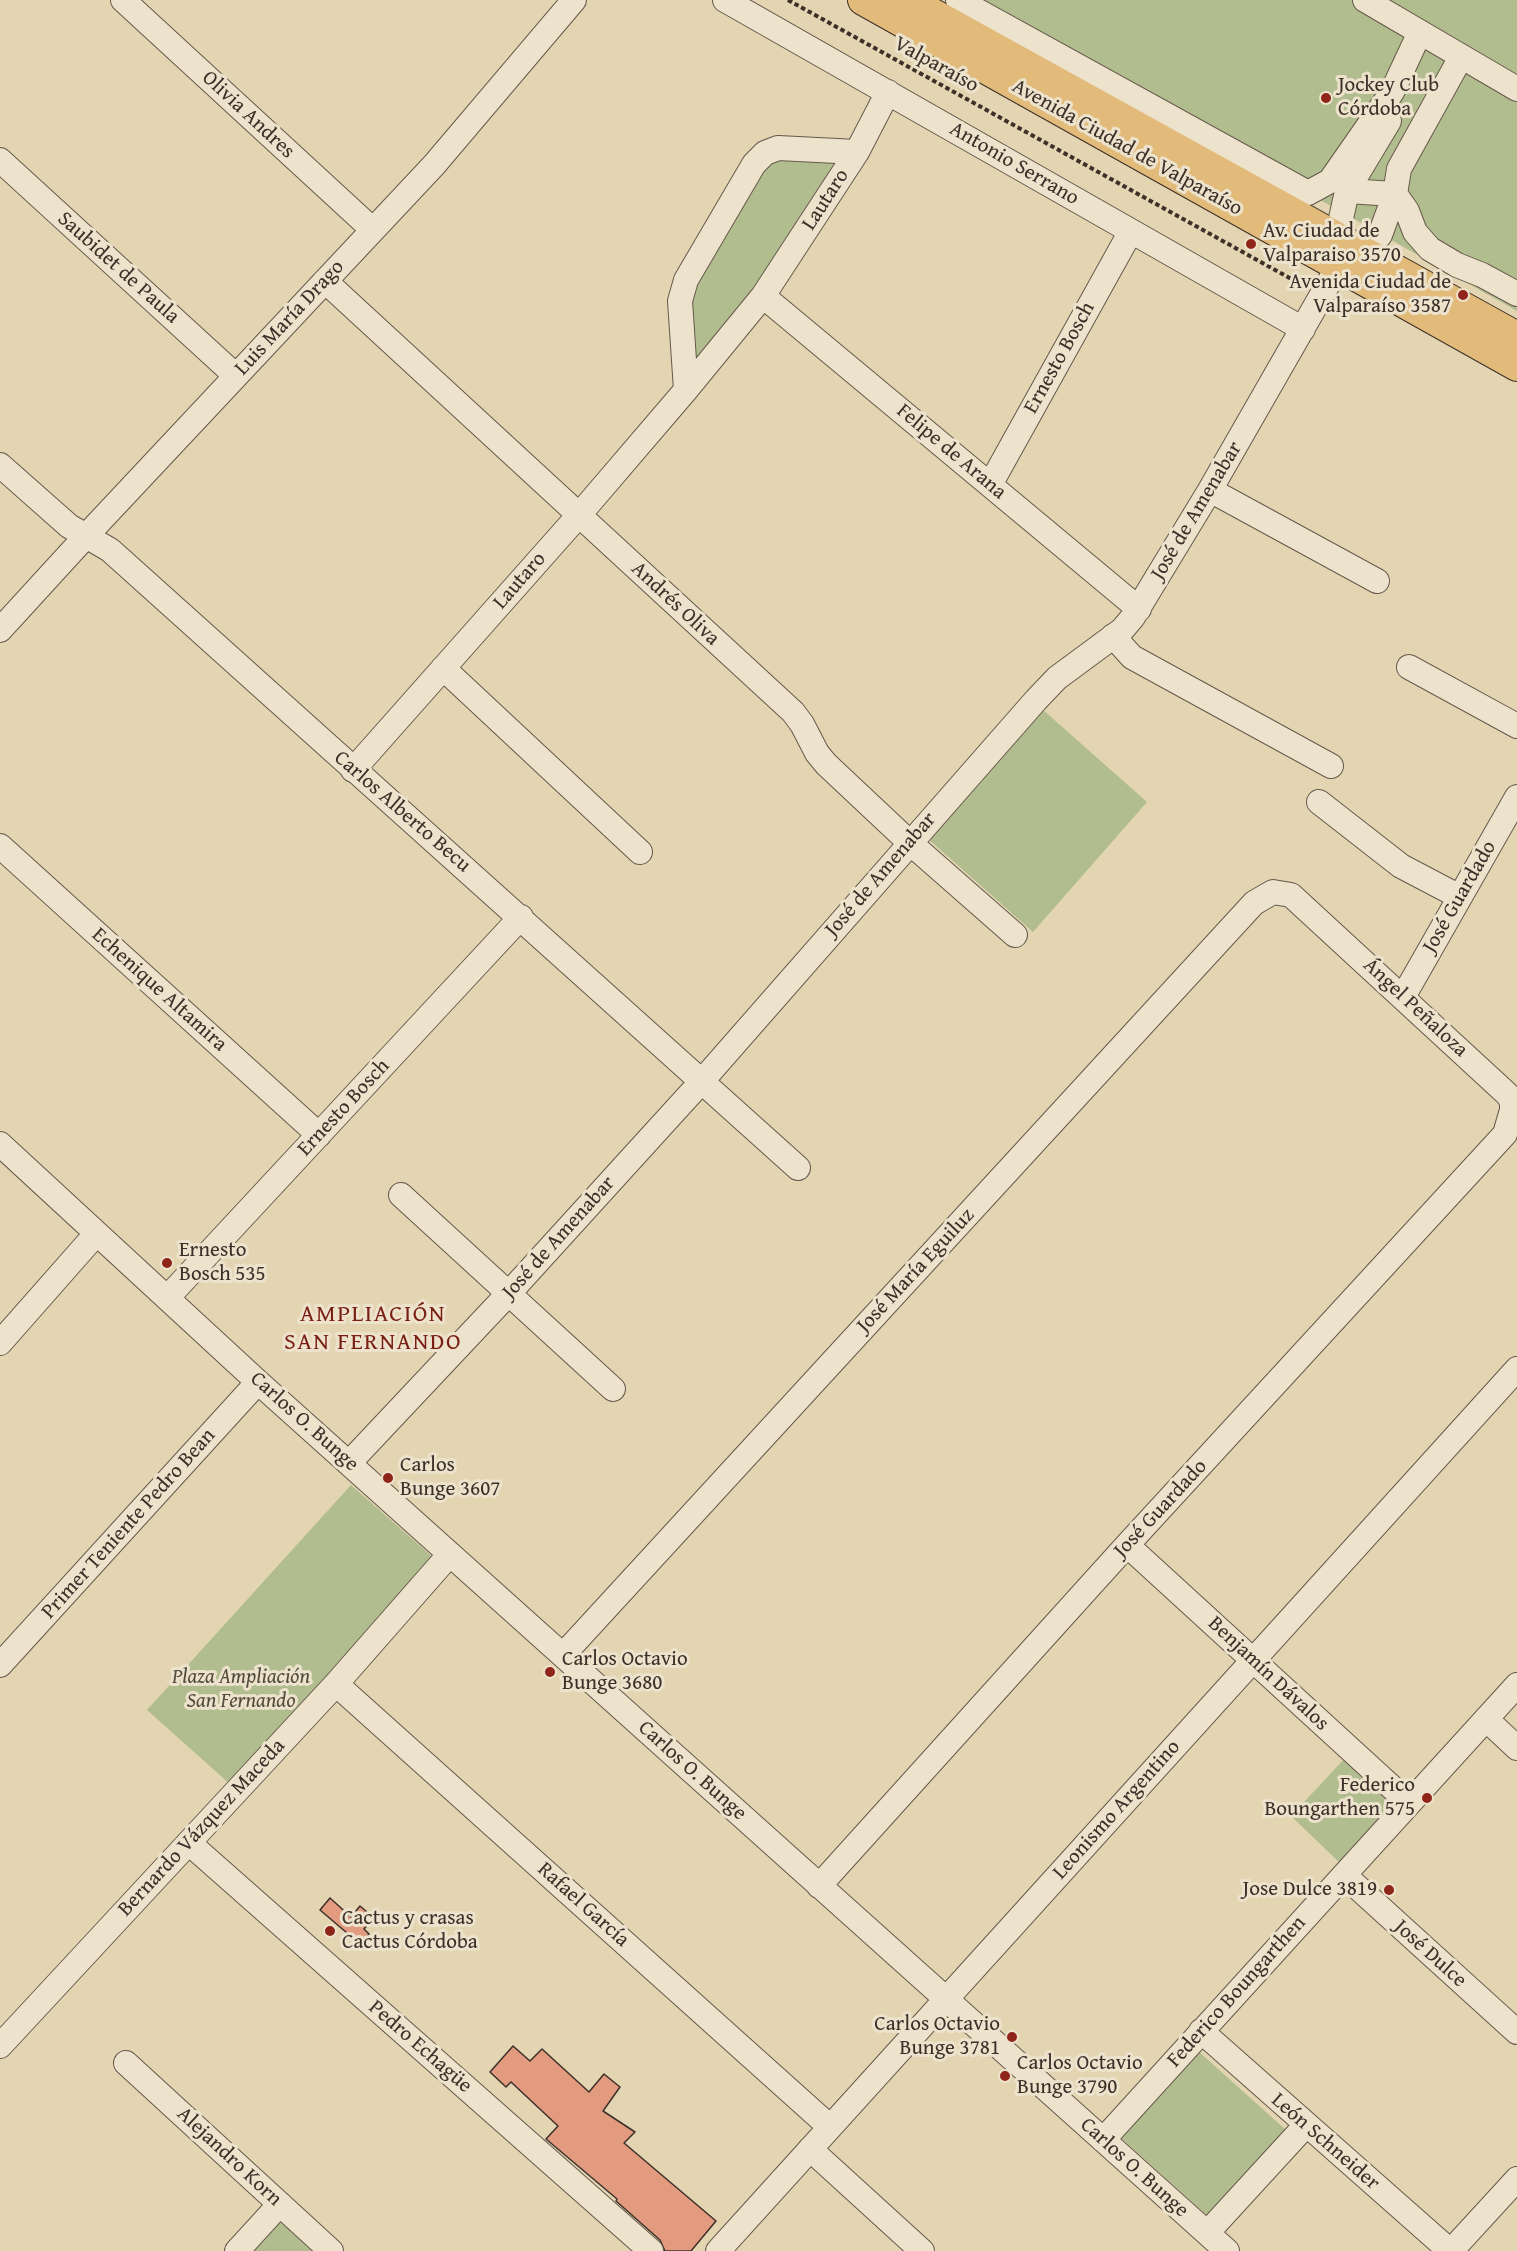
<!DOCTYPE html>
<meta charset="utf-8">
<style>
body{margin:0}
canvas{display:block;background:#e3d4b2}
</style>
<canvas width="1517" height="2251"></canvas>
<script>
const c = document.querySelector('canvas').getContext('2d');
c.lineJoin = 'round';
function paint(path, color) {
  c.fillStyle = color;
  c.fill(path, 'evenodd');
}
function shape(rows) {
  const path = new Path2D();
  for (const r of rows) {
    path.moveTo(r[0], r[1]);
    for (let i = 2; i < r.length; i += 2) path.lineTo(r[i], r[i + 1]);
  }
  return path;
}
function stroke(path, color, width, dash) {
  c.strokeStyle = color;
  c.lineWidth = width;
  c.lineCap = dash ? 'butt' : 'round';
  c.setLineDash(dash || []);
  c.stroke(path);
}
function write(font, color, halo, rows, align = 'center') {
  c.font = font + ' "Gentium Book Plus",serif';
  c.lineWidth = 6;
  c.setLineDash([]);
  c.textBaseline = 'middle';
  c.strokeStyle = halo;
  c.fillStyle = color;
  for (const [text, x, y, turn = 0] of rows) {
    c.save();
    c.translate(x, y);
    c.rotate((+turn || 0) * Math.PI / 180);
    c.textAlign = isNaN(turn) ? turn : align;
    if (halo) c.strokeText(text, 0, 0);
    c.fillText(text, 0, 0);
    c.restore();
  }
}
const green = shape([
 [957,0,1517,0,1517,311,1308,193],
 [772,158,840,162,695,375,690,289],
 [1042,709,1147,802,1033,932,927,838],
 [351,1485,436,1560,231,1785,147,1710],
 [1347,1756,1398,1804,1341,1864,1291,1816],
 [1197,2050,1286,2130,1209,2217,1120,2137],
 [287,2222,320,2251,251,2251,276,2223]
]);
const building = shape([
 [330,1898,351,1917,360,1906,374,1918,364,1929,369,1934,360,1944,320,1910,330,1898],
 [513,2046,530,2061,542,2049,589,2092,604,2074,620,2087,603,2111,635,2132,624,2143,716,2221,691,2251,665,2251,660,2240,616,2201,617,2199,546,2139,558,2126,511,2082,506,2087,490,2072,513,2046]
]);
const path = shape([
 [788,0,1304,286]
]);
const minor = shape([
 [123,0,373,230],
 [725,0,1303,329],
 [958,0,1308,193,1330,181,1392,92,1420,32],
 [1365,0,1517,89],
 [0,160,236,376],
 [1347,191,1395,194],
 [1395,194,1407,211,1415,232,1430,249,1457,265,1482,275,1517,294],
 [1337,237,1347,191,1389,121],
 [1364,252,1380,235,1395,194,1399,169,1461,57],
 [325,281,793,712,802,724,817,753,826,764,909,842,1015,935],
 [763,296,1139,609],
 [686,390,680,301,686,280,754,164,765,153,778,148,857,152],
 [0,465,69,526,110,550,798,1168],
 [990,485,1131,231],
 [1210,490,1377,581],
 [0,630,86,536,434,165,574,0],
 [1113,636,1132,657,1331,766],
 [1409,667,1517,726],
 [443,668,640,852],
 [353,770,579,515,686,390,763,296,857,152,888,92],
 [1319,802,1401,866,1460,897],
 [0,846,319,1135],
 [1403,997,1517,797],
 [0,1144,258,1382,1227,2251],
 [401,1195,613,1389],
 [167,1298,521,917],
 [0,1343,96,1234],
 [349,1463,510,1292,702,1081,1036,700,1057,678,1122,630,1133,617,1210,490,1347,251],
 [1127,1545,1409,1803],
 [563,1655,1254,903,1273,892,1291,895,1507,1094,1512,1101,1512,1110,1505,1134,1127,1545,819,1886],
 [0,1665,258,1382],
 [336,1684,830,2127],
 [1486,1719,1517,1748],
 [189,1843,651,2251],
 [1344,1875,1517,2032],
 [1201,2031,1450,2251],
 [0,2046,336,1684,450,1554],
 [126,2063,331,2251],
 [1103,2140,1517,1685],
 [810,2149,922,2251],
 [1207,2233,1306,2125],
 [237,2251,280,2204],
 [718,2251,1517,1369],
 [1451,2251,1517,2179]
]);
const major = shape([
 [863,0,1517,366],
 [908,0,1517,337]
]);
const markers = [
 [1326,98,6,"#8f2418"],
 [1251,244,6,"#8f2418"],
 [1463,295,6,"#8f2418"],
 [167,1263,6,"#8f2418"],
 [388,1478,6,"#8f2418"],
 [550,1672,6,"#8f2418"],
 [1427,1798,6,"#8f2418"],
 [1389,1890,6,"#8f2418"],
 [330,1931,6,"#8f2418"],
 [1012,2037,6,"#8f2418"],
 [1005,2076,6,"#8f2418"]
];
const streetNames = [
 ["Valparaíso",936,65,29],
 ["Olivia Andres",248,115,43],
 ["Avenida Ciudad de Valparaíso",1127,148,29],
 ["Antonio Serrano",1014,164,30],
 ["Lautaro",826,200,-57],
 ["Saubidet de Paula",118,268,42],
 ["Luis María Drago",290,318,-47],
 ["Ernesto Bosch",1060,358,-61],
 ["Felipe de Arana",951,452,40],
 ["José de Amenabar",1197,511,-59],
 ["Lautaro",520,581,-49],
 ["Andrés Oliva",675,604,43],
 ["Carlos Alberto Becu",402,812,41],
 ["José de Amenabar",881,875,-49],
 ["José Guardado",1460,897,-60],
 ["Echenique Altamira",159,990,42],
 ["Ángel Peñaloza",1415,1008,43],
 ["Ernesto Bosch",344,1108,-47],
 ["José de Amenabar",559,1238,-48],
 ["José María Eguiluz",916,1271,-47],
 ["Carlos O. Bunge",304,1422,42],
 ["José Guardado",1161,1509,-47],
 ["Primer Teniente Pedro Bean",129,1524,-48],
 ["Benjamín Dávalos",1268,1674,43],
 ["Carlos O. Bunge",692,1771,42],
 ["Leonismo Argentino",1117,1810,-48],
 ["Bernardo Vázquez Maceda",202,1828,-47],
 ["Rafael García",583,1905,42],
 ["José Dulce",1430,1954,42],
 ["Federico Boungarthen",1237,1992,-48],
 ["Pedro Echagüe",420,2047,41],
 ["León Schneider",1325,2142,41],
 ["Alejandro Korn",229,2157,43],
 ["Carlos O. Bunge",1134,2168,42]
];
const poiNames = [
 ["Jockey Club",1338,86],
 ["Córdoba",1338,110],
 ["Av. Ciudad de",1263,232],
 ["Valparaiso 3570",1263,256],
 ["Avenida Ciudad de",1451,283,"right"],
 ["Valparaíso 3587",1451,307,"right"],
 ["Ernesto",179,1251],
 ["Bosch 535",179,1275],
 ["Carlos",400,1466],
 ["Bunge 3607",400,1490],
 ["Carlos Octavio",562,1660],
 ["Bunge 3680",562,1684],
 ["Federico",1415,1786,"right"],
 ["Boungarthen 575",1415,1810,"right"],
 ["Jose Dulce 3819",1377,1890,"right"],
 ["Cactus y crasas",342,1919],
 ["Cactus Córdoba",342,1943],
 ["Carlos Octavio",1000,2025,"right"],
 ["Bunge 3781",1000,2049,"right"],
 ["Carlos Octavio",1017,2064],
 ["Bunge 3790",1017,2088]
];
const parkNames = [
 ["Plaza Ampliación",241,1678],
 ["San Fernando",241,1702]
];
const quarterNames = [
 ["AMPLIACIÓN",373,1315],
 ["SAN FERNANDO",373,1343]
];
paint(green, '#b1bd8e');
paint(building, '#e39b80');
stroke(building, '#3c3029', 1.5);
stroke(minor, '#66594b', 26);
stroke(major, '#3c3029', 32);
stroke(path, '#3c3029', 4, [4.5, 3]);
stroke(minor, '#ede3cd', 24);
stroke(major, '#e2ba79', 30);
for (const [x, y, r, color] of markers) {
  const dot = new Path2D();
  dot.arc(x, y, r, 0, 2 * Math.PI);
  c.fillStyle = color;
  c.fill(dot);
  stroke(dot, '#ede3cd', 2);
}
write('21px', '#3c3029', '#ede3cd', streetNames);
write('21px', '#3c3029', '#ede3cd', poiNames, 'left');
write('italic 21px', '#534c3d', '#ede3cd', parkNames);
c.letterSpacing = '1.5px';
write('24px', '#7a1f14', '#ede3cd', quarterNames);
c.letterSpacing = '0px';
</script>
